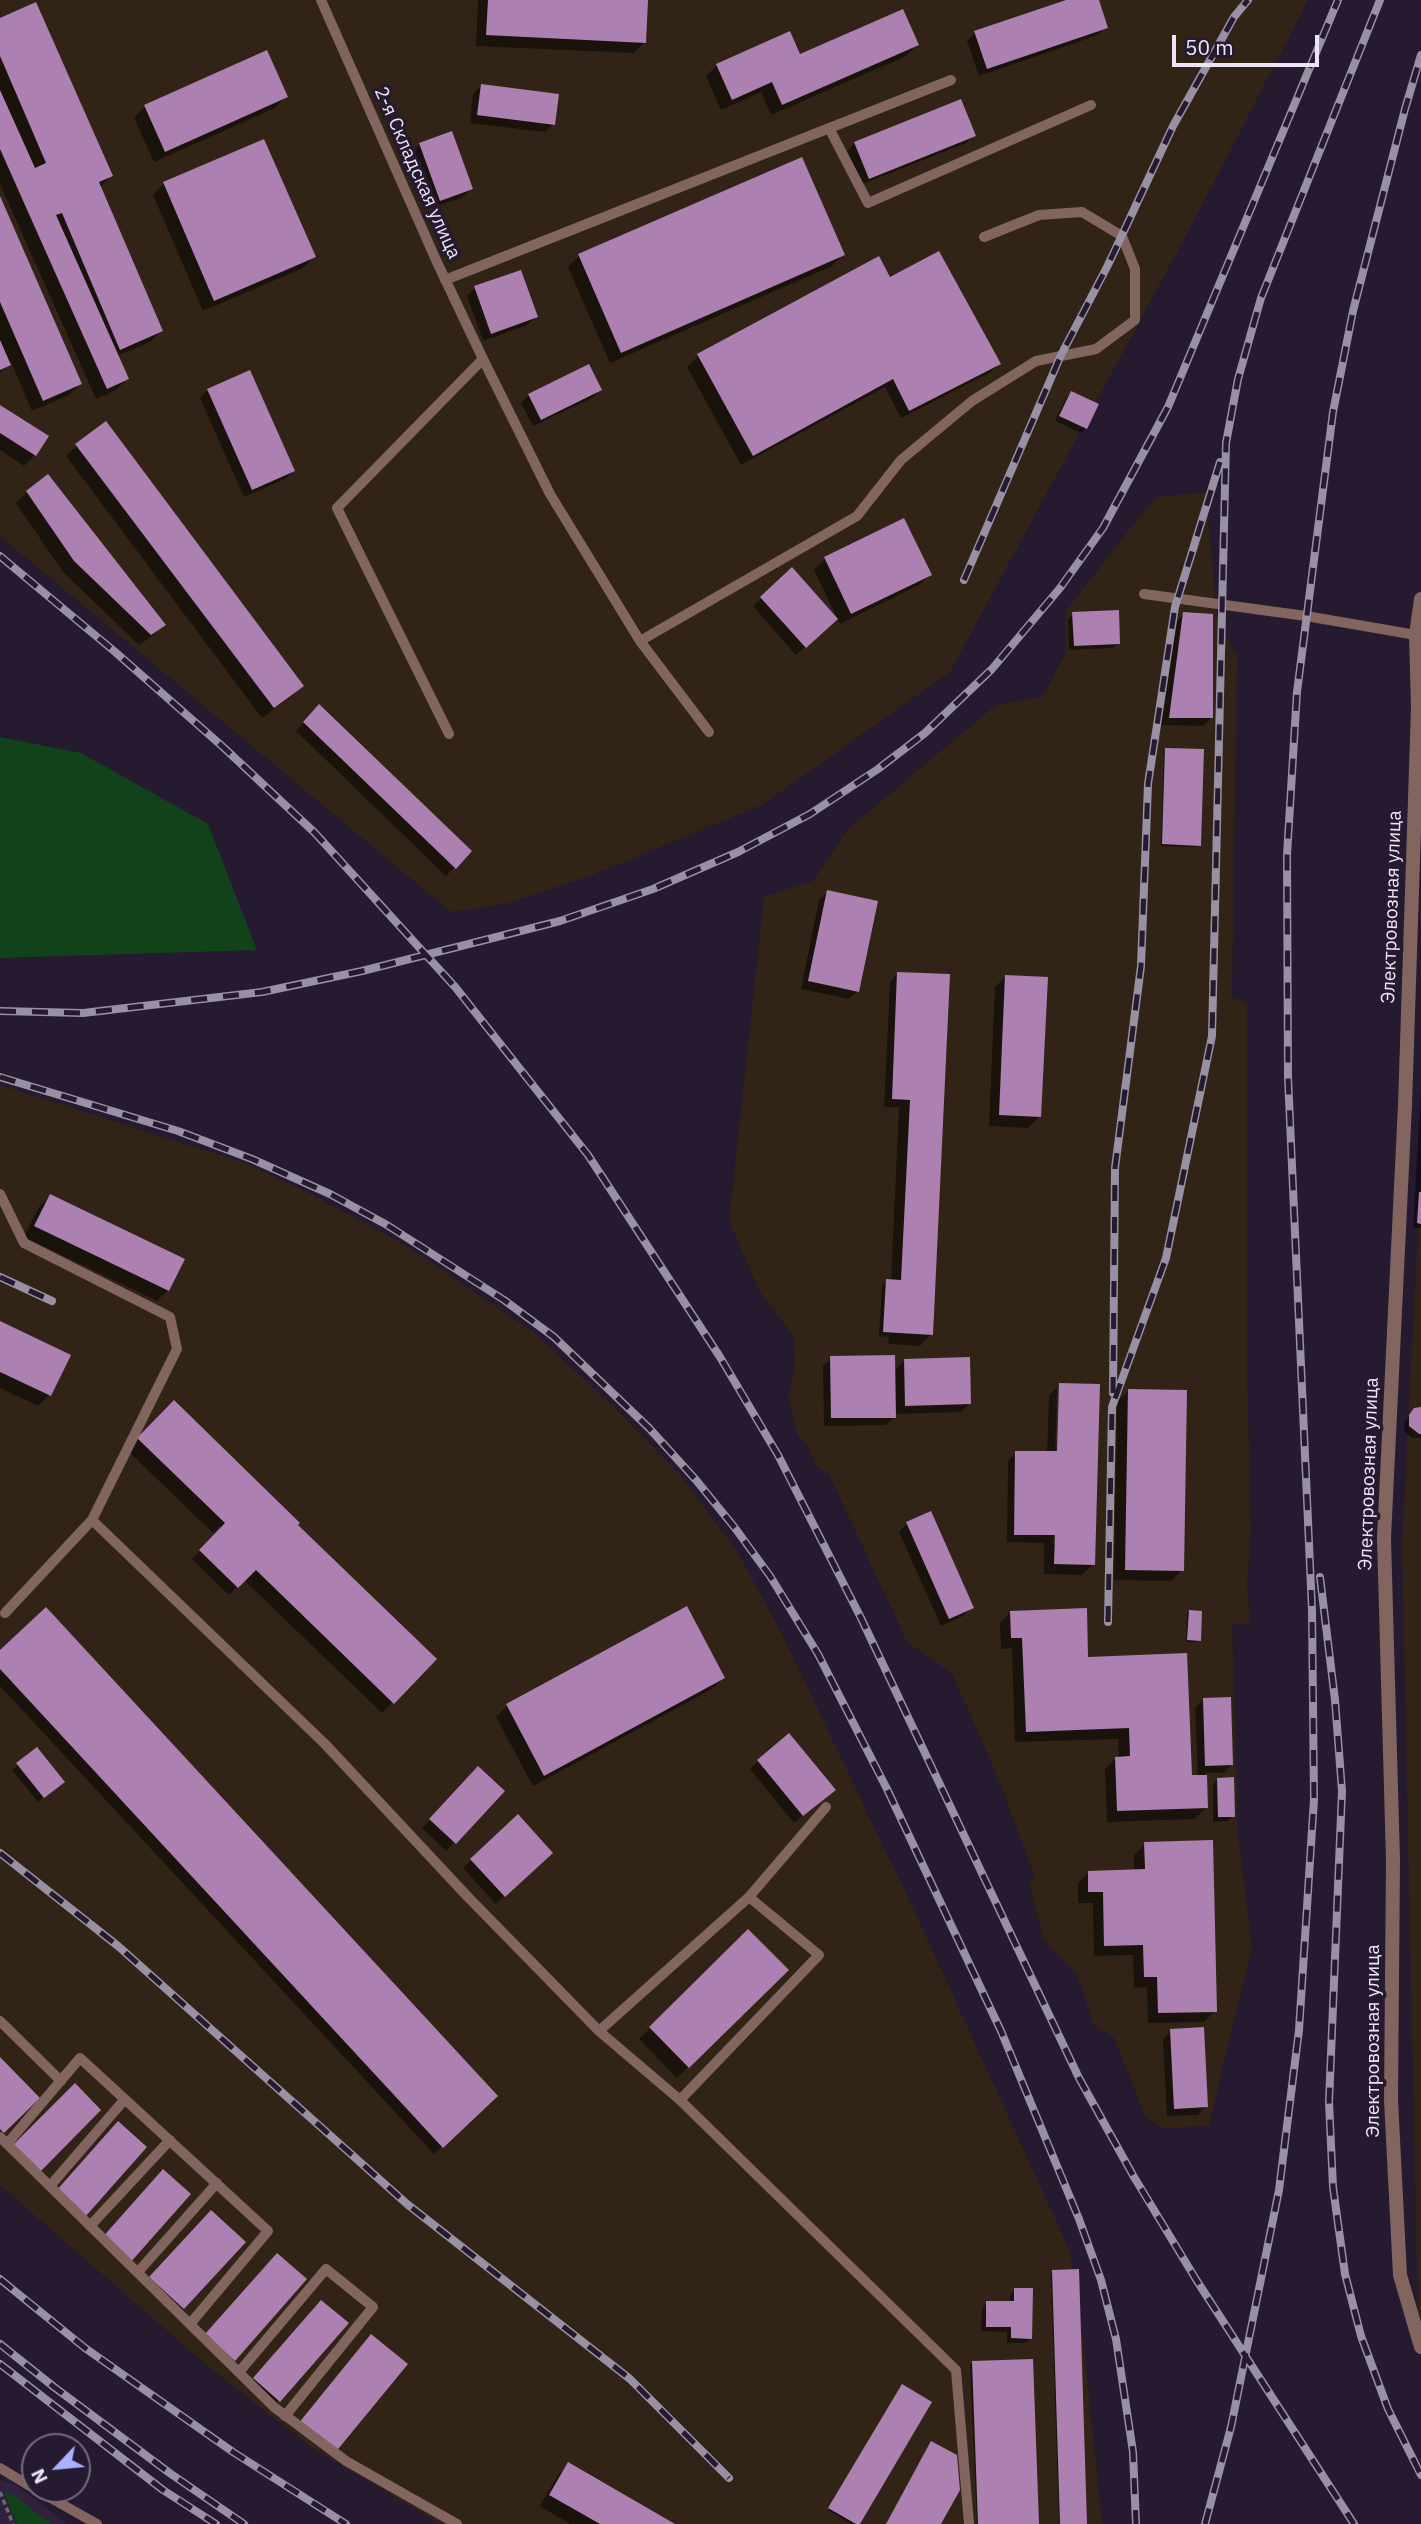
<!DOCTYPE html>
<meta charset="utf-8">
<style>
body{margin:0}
#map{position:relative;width:1421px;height:2524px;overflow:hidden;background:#251a30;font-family:"IBM Plex Sans",sans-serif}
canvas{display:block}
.north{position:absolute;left:21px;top:2433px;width:70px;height:70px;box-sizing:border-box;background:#251a30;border:2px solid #756b7f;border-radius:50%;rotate:244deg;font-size:19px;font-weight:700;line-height:28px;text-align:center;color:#ede5f5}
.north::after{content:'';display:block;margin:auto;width:24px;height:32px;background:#a9b0fc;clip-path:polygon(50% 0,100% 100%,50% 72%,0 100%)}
.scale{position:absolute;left:1172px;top:35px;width:147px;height:32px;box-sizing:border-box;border:4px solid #ede5f5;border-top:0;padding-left:9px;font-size:21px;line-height:24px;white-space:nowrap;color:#ede5f5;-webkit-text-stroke:5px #251a30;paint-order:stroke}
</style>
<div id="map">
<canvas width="1421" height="2524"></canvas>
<div class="north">N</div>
<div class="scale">50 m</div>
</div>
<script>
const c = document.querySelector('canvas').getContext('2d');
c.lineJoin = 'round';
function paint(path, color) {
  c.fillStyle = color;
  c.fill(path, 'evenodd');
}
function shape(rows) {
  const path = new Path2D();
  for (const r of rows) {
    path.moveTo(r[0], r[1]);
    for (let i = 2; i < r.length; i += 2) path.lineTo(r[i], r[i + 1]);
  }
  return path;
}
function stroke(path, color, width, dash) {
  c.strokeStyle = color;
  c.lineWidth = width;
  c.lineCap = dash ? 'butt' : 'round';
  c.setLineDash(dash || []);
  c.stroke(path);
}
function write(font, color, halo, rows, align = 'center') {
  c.font = font + ' "IBM Plex Sans",sans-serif';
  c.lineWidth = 7;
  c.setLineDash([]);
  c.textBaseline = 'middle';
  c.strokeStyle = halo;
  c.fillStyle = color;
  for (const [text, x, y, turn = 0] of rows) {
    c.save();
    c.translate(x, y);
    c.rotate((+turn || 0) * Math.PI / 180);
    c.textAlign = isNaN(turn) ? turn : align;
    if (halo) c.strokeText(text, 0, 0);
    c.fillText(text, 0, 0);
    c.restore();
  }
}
const built = shape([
 [0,2480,15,2484,67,2524,0,2524]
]);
const industrial = shape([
 [0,0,1308,0,1196,217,950,672,762,805,595,874,506,904,451,912,0,536],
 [1206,492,1217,621,1237,655,1232,998,1247,1002,1247,1370,1251,1531,1247,1583,1250,1623,1232,1624,1238,1833,1252,1948,1209,2125,1165,2129,1146,2118,1113,2036,1094,2026,1077,1974,1043,1939,1029,1881,1035,1878,1000,1782,952,1673,907,1642,828,1472,817,1467,808,1447,798,1436,788,1398,795,1364,793,1335,760,1292,729,1221,764,897,813,881,849,828,996,705,1042,697,1066,653,1066,611,1155,497],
 [0,1085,245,1163,309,1193,405,1245,532,1331,615,1408,682,1477,738,1553,782,1634,919,1921,1070,2251,1083,2338,1102,2524,440,2524,310,2446,211,2369,0,2185],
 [1421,1171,1421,2325,1418,2323,1402,1544]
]);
const green = shape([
 [0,737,81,753,208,824,257,950,0,958],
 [4,2492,14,2495,51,2524,17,2524]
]);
const shadow = shape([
 [478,0,647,0,645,42,634,53,476,46],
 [1072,0,1097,0,1106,27,1098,35,979,76,967,41,975,33],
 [0,20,111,176,100,187,161,331,150,342,117,356,127,379,116,390,96,399,0,184],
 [917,45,906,56,771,115,761,92,721,110,706,76,717,65],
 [481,86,553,124,545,132,470,123,473,94],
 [286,97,275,108,154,162,134,118,145,106],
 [974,135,966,143,860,185,847,151,855,143],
 [420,144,471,189,463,197,432,208,412,153],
 [164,183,314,257,303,268,203,311,153,195],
 [0,201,80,384,69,395,32,411,11,362,0,373],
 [843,255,832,266,610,363,568,267,579,256],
 [475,288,536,317,527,325,483,341,467,296],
 [698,356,999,364,991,372,901,418,885,387,741,465,687,367],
 [208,390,293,471,285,479,244,497,200,398],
 [600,390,592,398,533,426,521,403,529,395],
 [1071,393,1086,428,1081,433,1055,421,1066,398],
 [0,407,35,455,24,466,0,450],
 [77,445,301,686,290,697,262,718,66,456],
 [27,492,163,625,152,636,139,645,63,572,16,503],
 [903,520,930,574,919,585,840,624,814,570,825,559],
 [792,570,828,627,796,655,753,606],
 [1073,614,1118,643,1113,648,1069,650,1068,619],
 [1184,614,1211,718,1203,726,1161,725,1176,622],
 [319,707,470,851,446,876,296,731],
 [1166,749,1199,845,1197,847,1161,846,1164,752],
 [828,892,858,991,849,999,801,989,819,900],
 [898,973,948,976,931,1334,920,1346,888,1344,889,1337,879,1336,882,1286,887,1281,891,1281,899,1107,884,1107,890,982],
 [1006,976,1040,1116,1028,1128,989,1126,995,987],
 [1421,1091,1421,1228,1413,1228],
 [50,1196,168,1290,157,1301,24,1237,39,1207],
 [0,1323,68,1356,49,1395,38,1406,0,1388],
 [831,1358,893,1372,905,1360,969,1404,961,1412,894,1414,894,1417,886,1425,824,1426,823,1366],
 [1060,1384,1098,1386,1093,1564,1082,1575,1044,1574,1044,1543,1007,1542,1008,1461,1016,1453,1047,1453,1049,1396,1057,1387,1053,1544,1056,1544,1061,1386,1058,1386],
 [1128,1391,1182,1570,1171,1581,1114,1580,1117,1402],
 [174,1402,295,1525,434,1659,382,1713,244,1580,229,1595,192,1559,222,1528,220,1526,213,1533,127,1450],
 [1417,1409,1421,1409,1421,1438,1412,1438,1405,1432,1404,1422],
 [907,1524,971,1608,963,1616,941,1626,899,1532],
 [686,1608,723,1678,712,1689,533,1786,496,1717,507,1706],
 [1011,1612,1087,1658,1190,1777,1198,1777,1195,1708,1204,1699,1232,1764,1224,1773,1205,1773,1206,1808,1195,1819,1107,1822,1105,1769,1116,1758,1119,1758,1118,1739,1015,1742,1012,1648,1001,1649,1000,1623],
 [1189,1612,1199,1640,1197,1642,1186,1642,1187,1614],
 [0,1652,487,2104,434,2154,0,1686],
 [36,1749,57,1786,38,1802,12,1770],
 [758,1761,825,1798,794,1823,750,1769],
 [478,1769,503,1791,446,1851,422,1828],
 [1218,1779,1233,1816,1228,1821,1213,1822,1213,1785],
 [1145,1844,1215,2011,1204,2022,1148,2023,1147,1987,1134,1988,1133,1955,1094,1956,1093,1903,1078,1903,1078,1883,1089,1872,1134,1871,1134,1855],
 [471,1860,543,1861,496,1904,463,1868],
 [748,1931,786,1970,677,2078,639,2039],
 [1171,2031,1206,2106,1198,2115,1167,2116,1163,2039],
 [1053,2272,1085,2524,1059,2524,1051,2274],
 [1015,2290,1031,2338,1025,2343,1007,2343,1007,2332,981,2331,982,2308,987,2303,1010,2303,1010,2295],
 [321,2302,346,2323,277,2402,252,2381],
 [972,2363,1038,2524,977,2524,970,2365],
 [900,2388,858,2524,851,2524,828,2510],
 [569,2464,672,2524,570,2524,540,2506,558,2475]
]);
const building = shape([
 [488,0,648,0,646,43,486,35],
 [1066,0,1099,0,1108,28,987,69,974,31],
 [36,2,113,176,99,182,163,331,120,350,62,213,56,215,129,379,107,389,0,149,0,90,35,168,46,163,0,56,0,18],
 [903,9,919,45,782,105,772,82,732,100,716,64,790,31,800,54],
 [267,50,288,97,165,152,144,105],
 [481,84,559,94,555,125,477,115],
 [961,99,976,136,869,179,854,142],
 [452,131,473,189,440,201,419,143],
 [264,139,316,257,214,301,163,182],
 [802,157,845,255,621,353,578,254],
 [0,196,82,384,43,401,0,302],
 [939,251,1001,364,909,411,893,379,753,456,697,354,879,256,890,277],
 [521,270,538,317,491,334,474,286],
 [0,340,11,365,0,370],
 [589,364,602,390,541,420,528,394],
 [250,370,295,471,252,490,207,389],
 [1071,391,1099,404,1087,429,1059,416],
 [0,405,49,436,36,456,0,433],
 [106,421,304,686,274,708,75,444],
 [48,474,166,625,151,635,74,561,26,491],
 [904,518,932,575,851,614,824,557],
 [792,567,838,619,806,648,760,597],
 [1119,610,1120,644,1074,646,1072,612],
 [1183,612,1213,614,1213,718,1169,718],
 [319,704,472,851,456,869,303,722],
 [1165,748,1204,749,1201,846,1162,844],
 [827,890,878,901,859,992,808,981],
 [897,972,950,974,933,1335,883,1332,886,1279,901,1280,910,1100,892,1099],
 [1005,975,1048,977,1041,1117,999,1115],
 [1419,1192,1421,1192,1421,1224,1417,1223],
 [50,1194,185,1259,169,1291,34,1226],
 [0,1321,71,1355,51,1396,0,1372],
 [895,1355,896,1418,831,1418,830,1356],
 [970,1357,971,1404,905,1406,904,1359],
 [1059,1383,1100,1384,1095,1565,1054,1564,1055,1535,1014,1535,1015,1451,1057,1451],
 [1128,1389,1187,1390,1184,1571,1125,1570],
 [174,1400,300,1523,298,1525,437,1659,394,1704,256,1570,238,1588,199,1550,225,1523,137,1438],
 [1421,1407,1421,1434,1419,1434,1409,1426,1409,1415,1414,1408],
 [931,1511,974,1608,949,1619,906,1522],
 [687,1606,725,1678,544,1776,506,1704],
 [46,1607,498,2096,443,2148,0,1669,0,1650],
 [1087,1608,1088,1657,1187,1653,1192,1775,1207,1775,1208,1808,1117,1811,1115,1757,1130,1756,1129,1728,1026,1732,1022,1638,1011,1638,1010,1611],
 [1189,1610,1202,1611,1201,1641,1187,1640],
 [1231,1697,1233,1765,1205,1766,1203,1698],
 [789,1733,836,1790,803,1816,757,1760],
 [37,1747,65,1782,44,1798,16,1763],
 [478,1766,505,1791,456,1844,429,1819],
 [1234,1777,1235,1817,1218,1817,1217,1778],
 [518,1814,553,1853,505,1897,470,1859],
 [1213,1840,1217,2012,1158,2013,1157,1977,1144,1977,1143,1945,1104,1946,1103,1892,1088,1892,1088,1871,1145,1869,1144,1842],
 [748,1929,789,1970,689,2068,649,2027],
 [1204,2027,1208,2107,1174,2109,1170,2029],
 [0,2057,40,2098,4,2133,0,2129],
 [75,2083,101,2110,38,2174,11,2147],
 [118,2121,147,2147,85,2217,56,2191],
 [163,2169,191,2194,129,2264,101,2239],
 [211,2210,246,2242,184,2309,149,2277],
 [277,2253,307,2279,235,2361,205,2334],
 [1079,2269,1087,2524,1060,2524,1052,2270],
 [1014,2288,1033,2288,1032,2339,1011,2338,1011,2327,986,2327,986,2301,1014,2301],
 [321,2300,349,2323,280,2402,253,2378],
 [371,2334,408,2364,334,2454,298,2424],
 [1033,2359,1039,2524,978,2524,972,2361],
 [902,2384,932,2402,860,2524,856,2524,828,2508],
 [931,2441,957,2455,960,2490,941,2524,886,2524],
 [568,2462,675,2524,600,2524,549,2495]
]);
const path = shape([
 [0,2492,13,2524]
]);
const service = shape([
 [321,0,436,260,483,359,550,494,640,641,857,516,901,460,972,401,1036,361,1096,349,1135,320,1135,269,1122,236,1082,212,1039,215,984,237],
 [829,128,868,203,1091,105],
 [445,280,951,80],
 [1144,594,1306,616,1416,635],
 [640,641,709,732],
 [449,734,337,508,483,359],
 [0,1194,24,1243,170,1317,177,1349,92,1520,5,1613],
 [92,1520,325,1744,467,1896,599,2031,680,2100,956,2370,969,2524],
 [0,2021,61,2081],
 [599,2031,749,1897,826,1807],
 [680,2100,819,1955,749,1897],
 [0,2137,274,2407,346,2461,457,2524],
 [7,2144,80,2058,268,2231,190,2324],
 [50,2186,125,2099],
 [90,2226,170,2140],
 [138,2272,217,2183],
 [239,2372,326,2269,373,2307,285,2416],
 [0,2468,35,2489],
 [35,2489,97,2524]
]);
const minor = shape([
 [1421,599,1416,635,1418,707,1405,1105,1384,1538,1393,1860,1391,2100,1400,2275,1421,2347]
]);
const rail = shape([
 [0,556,114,651,222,746,315,833,456,988,588,1155,720,1357,778,1455,861,1618,1079,2078,1134,2177,1197,2281,1354,2524],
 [964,580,1061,355,1108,265,1173,126,1234,17,1248,0],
 [0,1011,83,1013,262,992,362,971,560,921,653,889,738,852,810,814,878,769,925,733,992,669,1060,588,1103,528,1168,407,1338,0],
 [0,1077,178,1131,252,1159,330,1194,387,1225,504,1300,554,1337,649,1428,696,1480,735,1528,770,1576,818,1654,887,1789,1001,2031,1079,2219,1101,2280,1116,2339,1133,2452,1136,2524],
 [0,1277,52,1301],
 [1113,1393,1115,1168,1141,966,1148,784,1175,607,1220,462],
 [1320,1577,1335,1700,1342,1791,1329,2102,1333,2187,1345,2274,1361,2336,1388,2409,1421,2475],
 [1108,1622,1112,1407,1166,1258,1212,1036,1226,443,1238,379,1261,298,1380,0],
 [0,1853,118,1946,407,2204,630,2379,729,2478],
 [0,2279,85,2348,233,2452,346,2524],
 [0,2344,54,2387,171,2474,244,2524],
 [0,2364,163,2490,216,2524],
 [1205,2524,1231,2427,1279,2190,1299,2030,1314,1799,1312,1610,1288,1077,1287,855,1297,692,1333,412,1353,311,1405,109,1421,55]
]);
const streetNames = [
 ["2-я Складская улица",417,173,66],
 ["Электровозная улица",1392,907,-88],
 ["Электровозная улица",1369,1474,-88],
 ["Электровозная улица",1374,2041,-90]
];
paint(built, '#30213d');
paint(industrial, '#312417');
paint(green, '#11421a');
paint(shadow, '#0007');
paint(building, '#ac80b1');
stroke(path, '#6e6578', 3.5, [5, 3.5]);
stroke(service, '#82655e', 10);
stroke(minor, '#82655e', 14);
stroke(rail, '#9990a3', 8);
stroke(rail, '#251a30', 5, [16]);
write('19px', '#ede5f5', '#251a30', streetNames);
</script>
